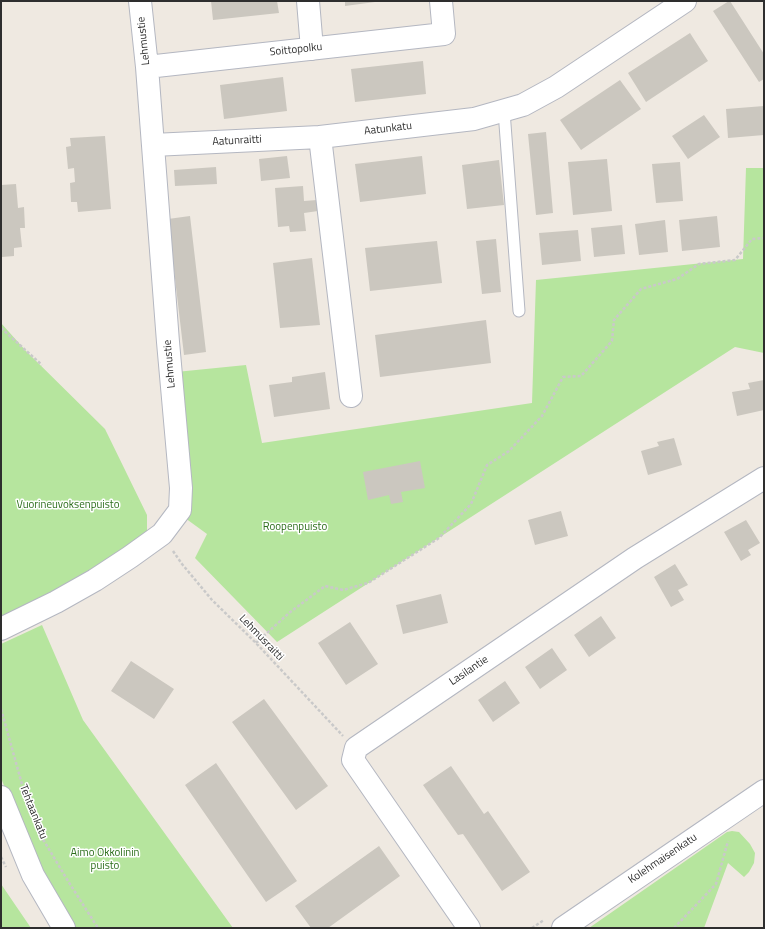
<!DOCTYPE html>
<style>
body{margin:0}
#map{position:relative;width:765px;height:929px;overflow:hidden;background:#efe9e1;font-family:"Titillium Web",sans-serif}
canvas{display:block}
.frame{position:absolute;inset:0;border:2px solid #2e2e2e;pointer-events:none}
</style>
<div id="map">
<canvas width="765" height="929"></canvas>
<div class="frame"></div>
</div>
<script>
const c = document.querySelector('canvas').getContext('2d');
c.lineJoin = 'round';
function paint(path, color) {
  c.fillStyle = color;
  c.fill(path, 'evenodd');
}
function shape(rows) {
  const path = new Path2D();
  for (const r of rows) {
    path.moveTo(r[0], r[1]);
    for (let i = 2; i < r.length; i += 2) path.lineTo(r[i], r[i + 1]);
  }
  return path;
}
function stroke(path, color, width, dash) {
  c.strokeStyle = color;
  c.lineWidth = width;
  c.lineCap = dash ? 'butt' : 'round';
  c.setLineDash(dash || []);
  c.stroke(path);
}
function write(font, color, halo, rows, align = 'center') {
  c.font = font + ' "Titillium Web",sans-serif';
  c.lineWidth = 3;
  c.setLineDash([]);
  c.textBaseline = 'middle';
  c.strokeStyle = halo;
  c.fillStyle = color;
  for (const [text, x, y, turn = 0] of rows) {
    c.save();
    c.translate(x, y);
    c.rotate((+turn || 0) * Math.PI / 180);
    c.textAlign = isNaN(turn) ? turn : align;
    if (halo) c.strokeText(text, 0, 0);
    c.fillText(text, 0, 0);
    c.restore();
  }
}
const green = shape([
 [746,168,764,168,764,353,735,347,277,642,195,558,207,534,185,518,176,372,246,365,262,443,532,403,536,280,743,259],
 [1,323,26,351,105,429,147,515,147,532,52,596,1,619],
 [42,625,83,720,233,928,74,928,40,876,1,778,1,644],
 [732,831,739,832,750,844,755,853,754,863,749,872,744,877,728,863,704,928,589,928,727,832],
 [1,884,31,928,1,928]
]);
const building = shape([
 [211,1,277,1,279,13,213,20],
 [345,1,375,1,375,2,345,6],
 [729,1,730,1,764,54,764,79,759,82,713,11],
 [690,33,708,61,646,102,628,73],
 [423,61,426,94,355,102,351,69],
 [283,77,287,111,224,119,220,85],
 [620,80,641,109,581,150,560,120],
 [764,106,764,135,728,138,726,109],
 [704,115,720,137,688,159,672,136],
 [546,132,553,213,536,215,528,134],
 [105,136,111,209,78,212,77,202,71,202,70,183,75,182,74,168,68,169,66,147,71,146,70,138],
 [287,156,290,178,261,181,259,159],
 [422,156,426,194,360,202,355,164],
 [607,159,612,211,573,215,568,162],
 [499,160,504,205,467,209,462,165],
 [680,162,683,201,656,203,652,164],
 [216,167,217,184,175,186,174,170],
 [16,184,18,208,24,207,25,228,20,228,22,247,14,248,14,256,2,257,1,185],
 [303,186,304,201,317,200,318,211,304,213,306,231,290,232,289,226,278,227,275,188],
 [190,216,206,352,184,355,168,219],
 [717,216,720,247,682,251,679,220],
 [665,220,668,252,639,255,635,224],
 [622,225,625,254,594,257,591,228],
 [578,230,581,261,542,265,539,233],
 [496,239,501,292,482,294,476,241],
 [437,241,442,283,370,291,365,248],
 [312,258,320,325,280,328,273,263],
 [486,320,491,363,380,377,375,335],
 [325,372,330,409,274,417,269,385,292,382,292,377],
 [764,380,764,410,737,416,732,392,750,389,748,383],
 [674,438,682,465,648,475,641,451,659,446,657,442],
 [420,461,425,488,401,492,403,502,391,504,389,495,368,500,363,472],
 [561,511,568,536,535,545,528,520],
 [746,520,760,543,748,550,751,555,741,561,724,532],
 [675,564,688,585,678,590,684,600,671,607,654,577],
 [441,594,448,623,403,634,396,605],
 [601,616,616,638,589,657,574,635],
 [350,622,378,664,346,685,318,643],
 [552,648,567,670,540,689,525,667],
 [131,661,174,689,154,719,111,691],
 [505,681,520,703,493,722,478,700],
 [264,699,328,786,296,810,232,722],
 [216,763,297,881,266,902,185,785],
 [451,766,484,814,488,811,530,872,502,891,463,834,458,835,423,785],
 [379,846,400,876,328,928,311,928,295,906]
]);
const path = shape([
 [1,328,42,365],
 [173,551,182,564,212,600,256,643,343,736],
 [256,643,289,613,325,586,343,590,368,583,439,538,471,504,487,465,509,451,542,416,563,377,581,376,612,341,614,320,641,289,677,279,699,264,735,260,752,239,764,238],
 [1,709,25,795,34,819],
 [38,831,68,881,98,928],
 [1,857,6,867],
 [532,928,544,920],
 [674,928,716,884,728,841]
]);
const service = shape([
 [504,111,519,311]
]);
const minor = shape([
 [308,1,312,49],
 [147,67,444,34,441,1],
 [153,145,320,137],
 [351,396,320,137,474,119,523,105,556,87,685,1],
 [1,629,56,602,95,580,130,557,162,534,180,510,181,488,168,342,147,67,140,1],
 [1,797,33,875,64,928],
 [469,928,353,760,356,748,635,558,764,478],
 [563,928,764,791]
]);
const streetNames = [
 ["Lehmustie",144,41,-96],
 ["Soittopolku",296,50,-6],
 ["Aatunkatu",388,129,-7],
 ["Aatunraitti",237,141,-3],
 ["Lehmustie",170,364,-95],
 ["Lehmusraitti",261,638,46],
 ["Lasilantie",469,671,-34],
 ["Tehtaankatu",33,812,68],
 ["Kolehmaisenkatu",663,859,-34]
];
const parkNames = [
 ["Vuorineuvoksenpuisto",68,505],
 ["Roopenpuisto",295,527],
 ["Aimo Okkolinin",105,853],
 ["puisto",105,866]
];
paint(green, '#b6e59e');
paint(building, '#cbc7bf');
stroke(service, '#b4b7c1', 13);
stroke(minor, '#b4b7c1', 24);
stroke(path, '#c9c9c9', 2.5, [3, 2]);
stroke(service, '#fff', 11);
stroke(minor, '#fff', 22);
write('11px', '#2e2e2e', '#fff', streetNames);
write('11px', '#2c6e1b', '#fff', parkNames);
</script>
